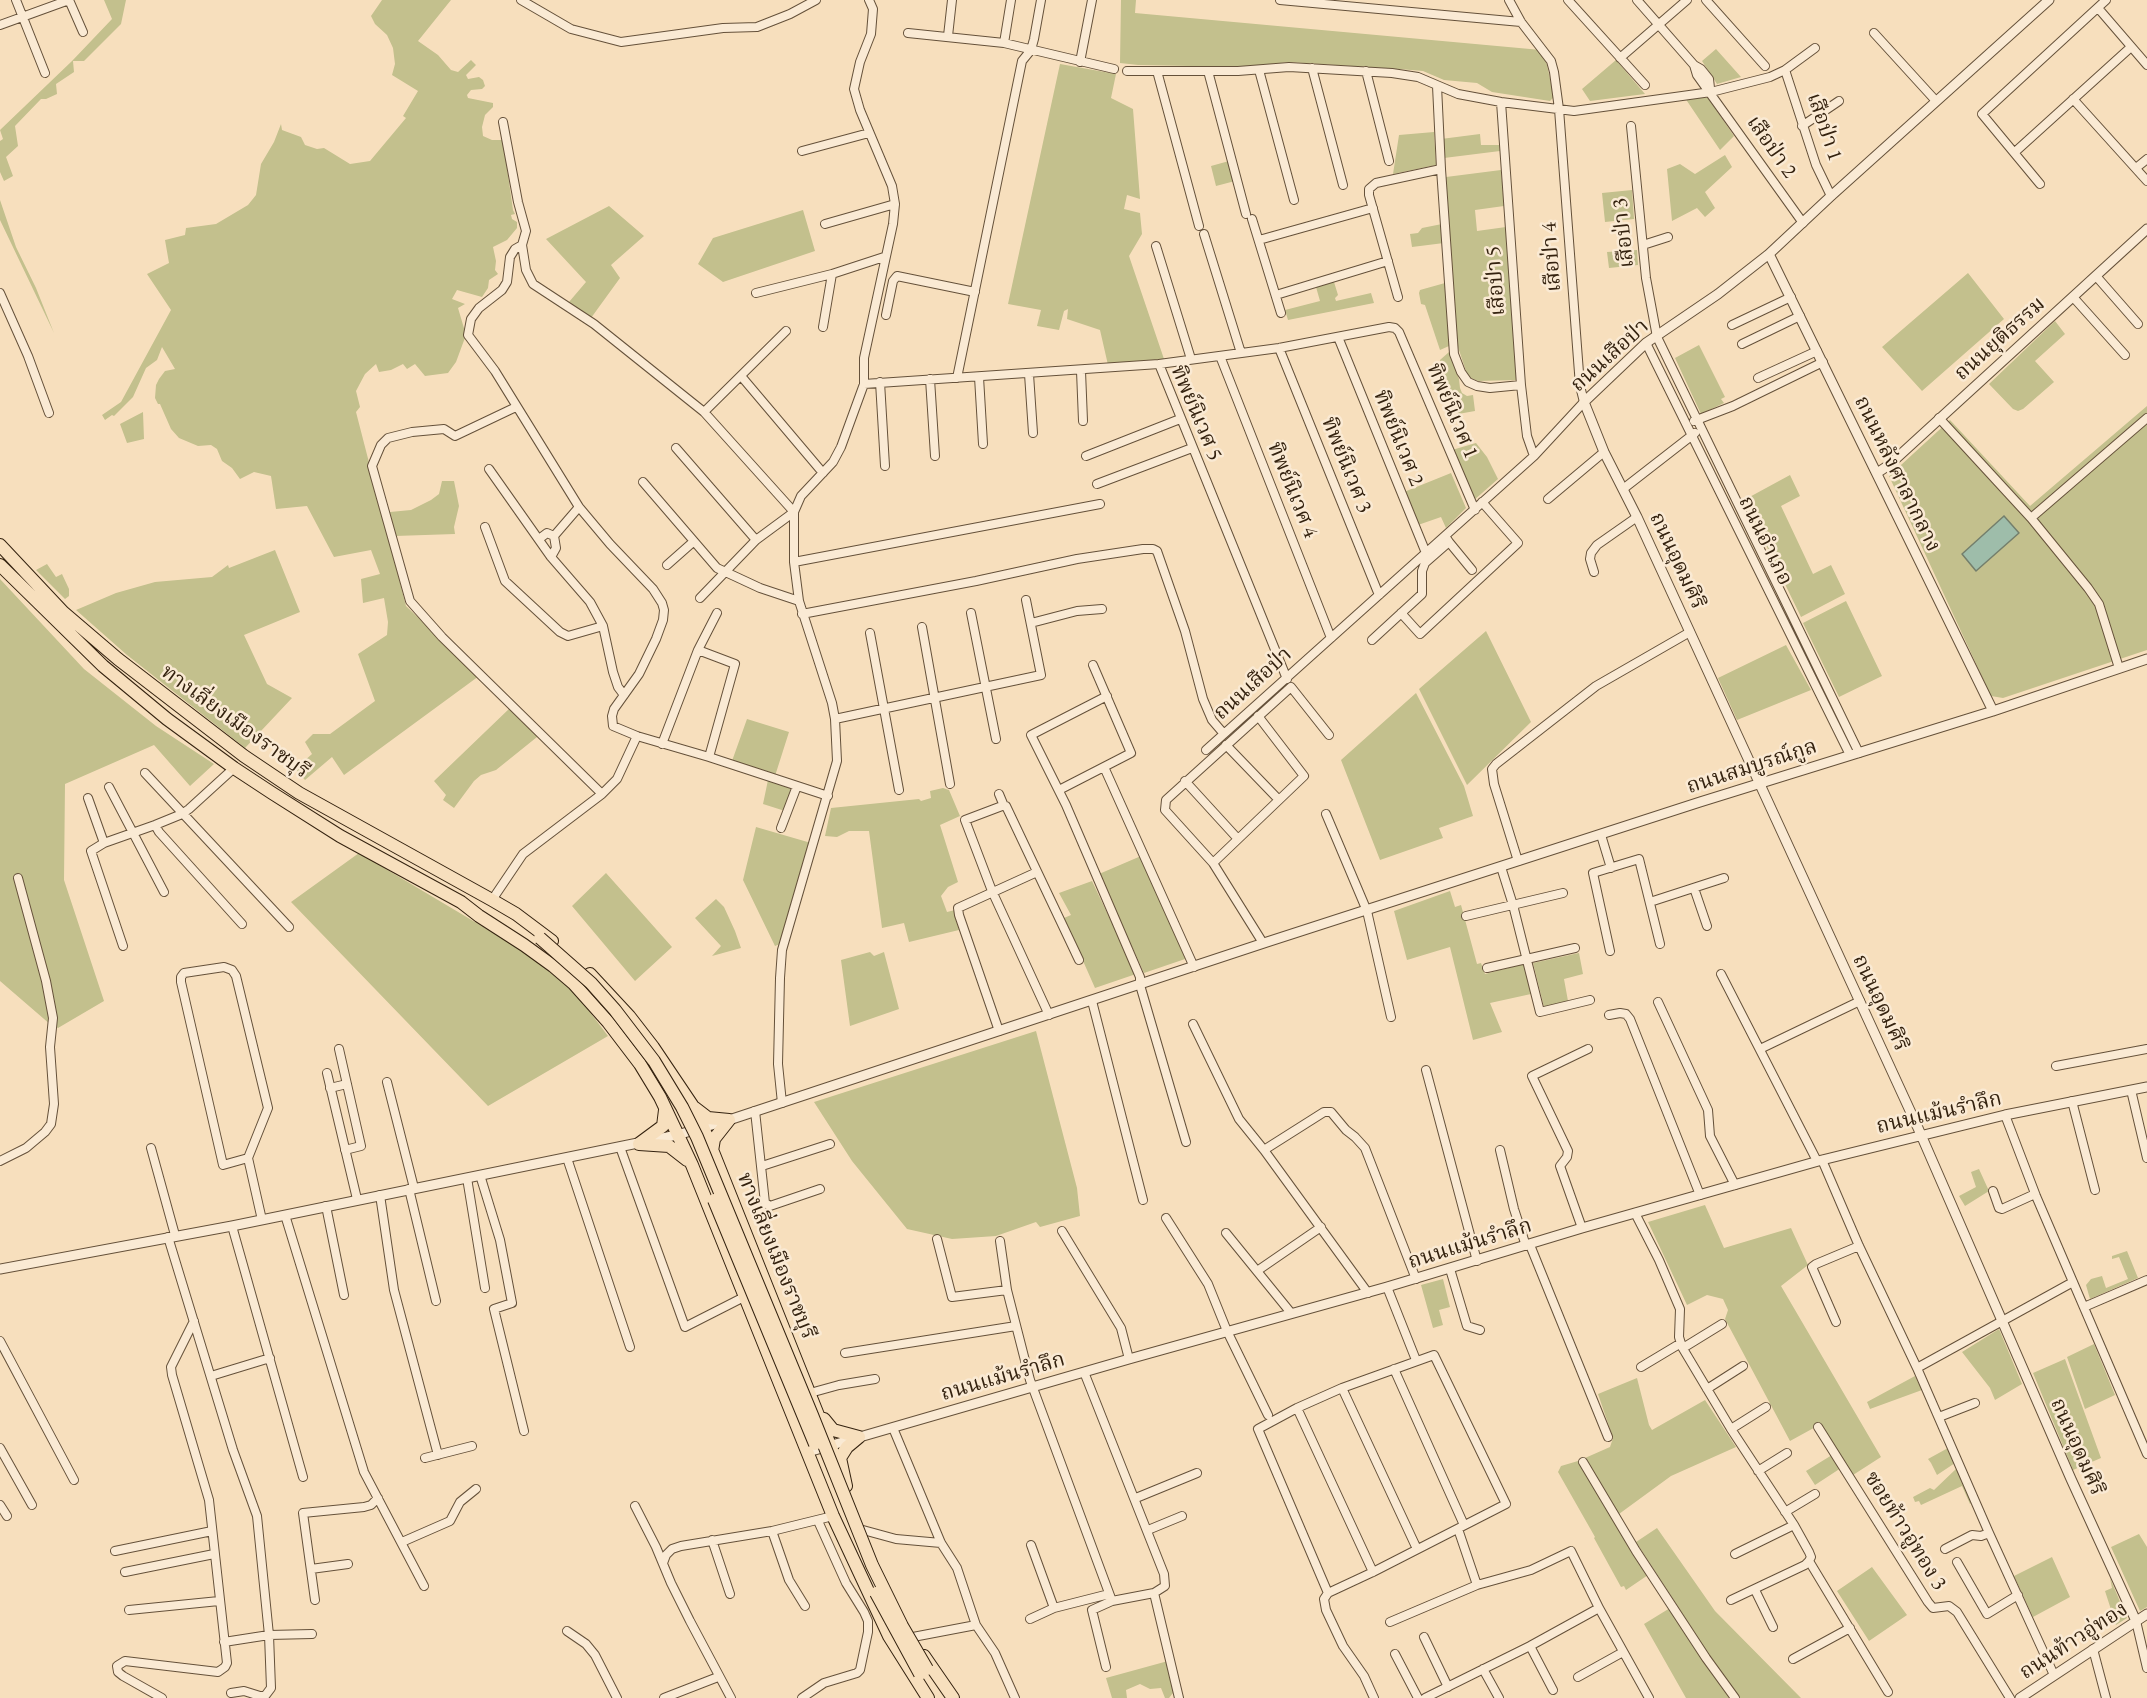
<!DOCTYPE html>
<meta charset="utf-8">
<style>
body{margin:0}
canvas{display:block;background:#f7dfbd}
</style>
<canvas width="2147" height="1698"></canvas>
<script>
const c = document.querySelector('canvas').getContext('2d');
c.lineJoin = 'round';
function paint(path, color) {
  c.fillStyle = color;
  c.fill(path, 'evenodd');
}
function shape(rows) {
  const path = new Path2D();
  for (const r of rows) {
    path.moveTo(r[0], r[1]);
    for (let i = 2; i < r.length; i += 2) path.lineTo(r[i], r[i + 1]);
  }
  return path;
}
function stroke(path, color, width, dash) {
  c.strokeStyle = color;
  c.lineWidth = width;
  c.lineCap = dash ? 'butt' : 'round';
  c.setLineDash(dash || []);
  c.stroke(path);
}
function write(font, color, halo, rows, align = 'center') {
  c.font = font + ' "EB Garamond","Noto Serif Thai",serif';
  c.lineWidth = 5;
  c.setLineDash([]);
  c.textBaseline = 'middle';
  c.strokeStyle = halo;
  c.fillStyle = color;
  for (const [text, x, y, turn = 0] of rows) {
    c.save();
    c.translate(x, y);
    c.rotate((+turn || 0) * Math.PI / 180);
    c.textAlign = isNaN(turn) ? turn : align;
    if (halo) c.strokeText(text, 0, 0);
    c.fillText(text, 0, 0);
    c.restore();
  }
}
const green = shape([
 [104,0,126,0,121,24,84,61,73,61,74,72,56,84,57,94,46,99,41,99,15,126,18,146,6,157,13,176,4,181,0,172,0,141,3,139,0,130,72,61,112,19],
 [382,0,451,0,418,41,438,55,451,70,458,72,471,60,476,65,466,75,468,79,479,77,483,80,485,86,482,89,471,90,467,95,468,98,493,103,493,107,485,115,482,127,483,136,492,140,503,140,513,210,515,214,511,215,512,219,517,222,517,228,507,240,493,247,496,261,495,270,498,274,489,280,488,288,482,297,457,290,452,299,465,304,458,308,466,335,456,362,448,373,425,376,415,364,407,369,403,364,391,370,379,372,376,364,365,374,356,391,360,407,356,412,406,606,479,676,344,775,332,757,305,780,295,769,312,754,305,742,313,734,330,734,375,701,358,654,387,635,388,622,384,598,363,603,361,579,380,574,371,550,334,557,307,506,276,509,271,476,254,472,240,479,232,468,222,461,217,449,211,445,198,446,179,438,171,429,160,404,158,404,155,398,156,385,159,379,165,371,175,369,162,347,157,360,146,368,133,397,114,416,112,415,105,420,102,415,121,402,171,310,147,274,169,263,165,240,185,235,186,228,216,224,248,205,256,195,261,164,274,142,281,124,282,130,301,137,305,145,317,149,324,148,350,164,370,161,406,118,403,116,418,91,392,75,395,64,393,48,387,35,375,24,371,16],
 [1121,0,1136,0,1135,13,1541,50,1547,65,1554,97,1550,101,1492,92,1477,83,1444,80,1423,71,1399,69,1289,62,1245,67,1138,65,1120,63],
 [1716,49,1741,77,1717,84,1702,61],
 [1616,60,1645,94,1590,101,1582,89],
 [1060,64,1116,74,1111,98,1133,109,1140,199,1127,195,1124,209,1140,213,1142,234,1129,256,1164,359,1108,365,1100,330,1067,319,1068,309,1064,311,1059,330,1037,326,1041,310,1008,304],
 [1685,98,1708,98,1734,136,1720,150],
 [1434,132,1436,165,1393,174,1399,135],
 [1480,134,1481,145,1499,145,1500,151,1444,158,1441,139],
 [1725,155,1732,167,1705,192,1715,208,1705,217,1697,208,1672,221,1667,169,1680,164,1695,174],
 [1229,161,1235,181,1216,186,1211,166],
 [1501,170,1504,206,1475,210,1477,231,1506,227,1517,380,1478,381,1468,377,1457,344,1446,177],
 [1632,190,1634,219,1605,222,1602,193],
 [0,200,16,247,36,288,54,333,0,220],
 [609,206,644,236,611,265,620,278,591,318,569,302,586,282,546,239],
 [803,210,815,251,723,282,698,264,713,238],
 [1442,224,1444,243,1412,247,1410,234,1418,233,1422,228],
 [1637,250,1638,265,1609,268,1607,252],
 [1968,273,2004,319,1922,391,1882,347],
 [1334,282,1338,295,1335,298,1336,301,1371,293,1374,303,1288,320,1285,310,1320,301,1316,287],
 [1445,283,1449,346,1440,350,1425,305,1421,304,1419,293,1420,290],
 [2055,321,2065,334,2035,361,2054,382,2023,409,2018,411,2013,409,1989,384],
 [1699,345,1725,397,1721,399,1724,403,1701,414,1675,358],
 [1449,352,1459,379,1460,388,1462,393,1467,396,1473,395,1475,411,1458,414,1440,360],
 [2147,406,2147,650,2003,698,1991,696,1889,476,1950,420,2030,506],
 [143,412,144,439,127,443,120,424],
 [1476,443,1487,457,1498,479,1473,501,1452,450],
 [1451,473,1466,508,1446,528,1441,517,1418,525,1404,492],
 [1790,475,1800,496,1781,506,1813,574,1831,565,1845,594,1801,617,1744,500],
 [442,481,454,481,459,506,454,527,455,534,395,536,390,512,411,510,431,500,439,494],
 [275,550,300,612,244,635,267,684,292,698,245,748,127,655,76,610,116,593,155,582,212,577,228,565,229,568],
 [47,564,56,577,62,574,69,589,69,596,65,599,36,570],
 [0,579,84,669,156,726,214,764,190,786,154,745,65,784,64,880,104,1001,58,1028,51,1025,0,981],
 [1846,601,1882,676,1839,697,1803,623],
 [1486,631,1531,722,1467,785,1419,689],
 [1786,645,1811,690,1737,720,1718,678],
 [1416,693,1464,786,1473,816,1439,828,1443,838,1380,860,1341,760],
 [511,707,542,733,496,770,481,775,474,781,454,808,443,800,446,795,434,781],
 [747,719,789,732,775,776,732,761],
 [768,780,791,787,785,811,763,804],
 [943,788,949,790,960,816,940,825,958,882,948,887,941,896,947,912,955,910,959,930,909,942,904,923,882,928,869,831,849,831,837,837,825,836,831,808,919,799,921,801,931,798,930,791],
 [756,827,811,843,780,944,775,946,743,880],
 [359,853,527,953,577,995,608,1036,488,1106,291,902],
 [1141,856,1188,958,1144,973,1099,874],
 [606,873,672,947,635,981,572,906],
 [1092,881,1136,974,1095,988,1064,918,1071,915,1059,893],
 [1450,891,1455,907,1461,905,1477,964,1481,963,1485,974,1524,964,1531,994,1490,1003,1502,1032,1473,1040,1450,947,1407,960,1394,911],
 [716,899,724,907,735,931,741,948,712,956,721,946,695,918],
 [870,952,874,956,884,952,899,1009,850,1026,841,960],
 [1579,953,1583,974,1564,979,1568,1001,1544,1007,1533,963],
 [1036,1031,1077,1188,1080,1216,1040,1227,1036,1222,996,1236,952,1239,907,1229,852,1161,814,1102],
 [1979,1169,1989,1191,1965,1206,1959,1196,1976,1187,1971,1172],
 [1705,1205,1724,1248,1791,1228,1808,1265,1781,1286,1881,1457,1853,1475,1821,1424,1790,1441,1725,1319,1728,1310,1723,1299,1707,1295,1687,1305,1648,1222],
 [2127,1251,2138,1278,2090,1299,2086,1285,2091,1279,2102,1276,2106,1288,2128,1279,2119,1257,2112,1259,2112,1256],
 [1443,1279,1450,1307,1439,1310,1443,1325,1433,1328,1421,1285],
 [1999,1329,2022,1384,1995,1400,1990,1388,1962,1352],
 [2094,1344,2115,1395,2085,1409,2067,1357],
 [2065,1359,2101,1458,2073,1470,2033,1373],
 [1915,1376,1922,1390,1870,1409,1867,1402],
 [1637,1378,1649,1425,1652,1430,1705,1400,1736,1447,1671,1476,1619,1514,1585,1458,1610,1447,1613,1438,1598,1394],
 [1948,1448,1955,1463,1937,1475,1931,1463,1928,1459],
 [1832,1455,1841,1468,1815,1485,1806,1471],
 [1578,1461,1648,1575,1626,1590,1624,1586,1621,1587,1594,1538,1595,1537,1558,1472,1561,1466],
 [1957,1468,1972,1502,1970,1504,1962,1486,1921,1505,1919,1501,1915,1502,1913,1497,1930,1488,1934,1490],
 [1657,1528,1715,1611,1801,1698,1739,1698,1706,1650,1636,1542],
 [2139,1534,2147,1547,2147,1607,2140,1611,2111,1547],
 [2052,1557,2070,1597,2033,1617,2014,1576],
 [1872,1567,1907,1615,1869,1641,1837,1591],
 [2110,1578,2127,1618,2116,1625,2105,1591,2112,1588],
 [1670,1608,1731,1698,1686,1698,1644,1624],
 [1168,1661,1173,1693,1169,1698,1165,1698,1161,1688,1150,1689,1140,1684,1126,1690,1127,1698,1112,1698,1106,1678]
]);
const water = shape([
 [2004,516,2019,533,1976,571,1962,554,2004,516]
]);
const minor = shape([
 [16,0,45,73],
 [69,0,83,32],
 [521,0,571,29,621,42,723,28,757,27,790,14,816,0],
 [1280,0,1521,22],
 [1568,0,1645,85],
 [1637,0,1694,65,1701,69,1709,79,1710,88],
 [1706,0,1765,66],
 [2098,8,2147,65],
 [0,25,69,0],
 [908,33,1004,43,1114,69],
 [1874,33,1936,101],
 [948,36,952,0],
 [1004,43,1011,0],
 [1620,58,1687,0],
 [1080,62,1092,0],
 [1694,65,1697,75,1803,223],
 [1312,68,1343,185],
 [1259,70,1294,200],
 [1785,70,1816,165,1831,196],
 [1127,71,1238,71,1289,67,1392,73,1418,77,1458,94,1501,102,1574,111,1711,92,1770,77,1785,70,1815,48],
 [1157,71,1199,226],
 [1208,71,1246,214],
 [1366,71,1389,161],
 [1437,86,1441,169,1454,354,1461,372,1468,382,1477,386,1490,388,1521,385],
 [2073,99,2147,181],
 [1501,102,1521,385,1527,436,1534,456],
 [503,122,518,202,526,231,522,245,526,270,533,284,594,324,704,412,794,512,756,540,700,598],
 [1631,126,1646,278,1657,337,1859,753],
 [1802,126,1839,101],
 [802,151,869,133],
 [2015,152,2131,47],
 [2136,168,2147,159],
 [2040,184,1982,114,2106,0],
 [1252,219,1281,313],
 [825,224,895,204],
 [1204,234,1241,353],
 [1259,240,1373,208],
 [522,245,515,249,510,257,507,282,502,290,479,308,471,319,468,335,495,371,579,507,610,544,653,589,662,603,664,610,663,620,656,639,639,674,614,709,612,716,613,726,637,736,709,757,828,796],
 [1643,245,1668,237],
 [1156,246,1191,359],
 [2096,276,2138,324],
 [0,293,28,356,49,413],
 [756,293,832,274,884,257],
 [1276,295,1388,261],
 [1398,297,1369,195,1369,189,1376,183,1441,169],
 [2073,297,2125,355],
 [886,315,893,281,897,276,975,292],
 [1732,325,1791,297],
 [823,327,832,274],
 [1338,337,1426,553],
 [1646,343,1850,755],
 [1742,344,1800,316],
 [1279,348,1379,595],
 [1220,356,1331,638],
 [1159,364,1279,348,1389,327,1395,328,1399,332,1475,510],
 [1081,371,1083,421],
 [1029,374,1033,433],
 [741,376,823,473],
 [979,377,983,444],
 [957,378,1022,61,1031,50,1034,39,1041,0],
 [1758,378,1817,351],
 [930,379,935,456],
 [880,382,885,466],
 [864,384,1159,364,1287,679],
 [516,407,455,436,444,429,412,432,388,438,381,445,372,466,410,601,442,637,602,794],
 [704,412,786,331],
 [1939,418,2031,518,2088,588,2099,604,2119,668],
 [1694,421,1733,406,1823,362],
 [676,448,756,540],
 [1086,456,1180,419],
 [489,469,551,557,590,602,603,626,613,672,618,687,624,695],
 [643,482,717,568,760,588,799,601],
 [1097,484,1192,448],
 [1623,489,1695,433],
 [1548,499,1604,452],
 [2031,518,2147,418],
 [485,527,505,581,560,632,568,636,603,626],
 [554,536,579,507],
 [539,539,547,533,554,536],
 [1449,542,1472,570],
 [551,557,556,548,554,536],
 [794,562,1100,504],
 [667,565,693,542],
 [1594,572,1590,559,1591,553,1597,545,1637,517],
 [971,613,996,739],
 [1401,613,1420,634,1518,543,1482,502],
 [802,614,976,581,1077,559,1143,549,1153,549,1157,551,1185,631,1203,699,1212,720,1224,734],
 [1031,623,1077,611,1102,609],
 [922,627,950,784],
 [870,633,899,790],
 [1372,640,1422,594,1422,571,1425,563,1449,542,1445,536],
 [698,650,735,664,709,757],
 [1107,696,1031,735,1066,805,1140,977,1140,985,1186,1142],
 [835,719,1041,675,1026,600],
 [662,744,698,650,717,613],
 [1226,745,1279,800],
 [1206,750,1534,456,1584,402,1580,386,1559,109,1554,72,1551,61,1521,22,1509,0],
 [1104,767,1194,967],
 [145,773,289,927],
 [1185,781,1238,839],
 [109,787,164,892],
 [1059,790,1131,753,1093,665],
 [999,794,1004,806],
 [88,798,104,843],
 [1326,814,1367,911,1391,1017],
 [155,825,159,832,242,924],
 [781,828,797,786],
 [1601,835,1611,868],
 [1518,861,1494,784,1492,769,1496,764,1596,686,1690,632],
 [1213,863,1304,776,1258,716],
 [1501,867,1513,905,1540,1012,1590,1000],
 [1694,888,1707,926],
 [492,900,523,854,602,794,617,779,637,736],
 [1650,902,1724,878],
 [1466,916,1563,893],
 [1263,943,1213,863,1165,810,1166,800,1291,687,1329,735],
 [123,946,91,851,104,843,155,825,182,814,189,809,234,768],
 [1610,951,1593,873,1639,859,1660,944],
 [1487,968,1575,948],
 [1721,974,1817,1161],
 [1092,1001,1143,1200],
 [1658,1002,1708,1110,1710,1136,1735,1185],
 [1049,1015,992,891,965,820,1002,806,1006,806,1079,960],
 [1609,1015,1620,1013,1626,1014,1630,1019,1700,1195],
 [1193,1024,1239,1119,1264,1150,1368,1293],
 [999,1031,959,915,958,908,1037,872],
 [339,1049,361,1146,345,1150],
 [1760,1049,1860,1001],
 [2056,1066,2147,1049],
 [1426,1070,1477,1261],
 [327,1073,357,1199],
 [387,1082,414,1188],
 [330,1088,347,1084],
 [2131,1090,2147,1158],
 [2072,1101,2095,1190],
 [782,1103,778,1064,780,978,782,950,837,761,835,719,832,703,799,601,794,562,794,512,801,496,833,462,841,447,864,384,864,358,893,224,895,204,892,186,860,110,854,89,860,62,871,34,873,9,869,0],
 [755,1111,765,1203,770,1206,820,1189],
 [2005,1115,2036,1196,2147,1454],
 [620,1147,685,1327,746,1296],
 [151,1148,175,1235],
 [1264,1150,1324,1112,1331,1112,1346,1130,1355,1137,1365,1148,1416,1279],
 [1500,1150,1514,1209,1526,1246],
 [248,1158,223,1165,181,982,181,977,184,973,224,967,232,970,236,976,268,1108,248,1158,262,1220],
 [567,1158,630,1347],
 [1822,1160,1859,1246,1917,1368,1989,1533,2054,1675],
 [0,1161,26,1148,45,1132,51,1124,54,1104,50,1047,53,1018,46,981,18,878],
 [762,1166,830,1144],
 [480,1175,500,1240,512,1303,494,1309,524,1431],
 [467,1178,485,1288],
 [409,1189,436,1301],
 [1993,1191,1999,1208,2002,1209,2035,1194],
 [380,1195,394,1290,438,1455],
 [326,1206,344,1295],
 [1635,1213,1659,1260,1680,1309,1679,1337,1682,1347,1731,1429,1794,1525,1809,1552,1811,1557,1809,1561,1888,1692],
 [285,1215,364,1472,424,1586],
 [1166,1218,1208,1284,1227,1331,1268,1415],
 [232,1226,303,1477],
 [1582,1228,1560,1166,1567,1157,1568,1151,1532,1076,1588,1049],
 [1062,1231,1121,1328,1129,1359],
 [1226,1233,1291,1313],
 [168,1237,233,1450,257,1516,269,1635,271,1688,265,1696,260,1696,244,1691,231,1693],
 [937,1239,952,1297,1007,1290],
 [1000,1241,1007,1290,1030,1380,1112,1601],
 [1530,1245,1608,1437],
 [1450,1269,1467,1326,1480,1330],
 [1257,1271,1321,1227],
 [1387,1287,1416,1360],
 [2084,1307,2147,1280],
 [1836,1322,1812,1267,1816,1264,1859,1246],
 [0,1341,74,1480],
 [1683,1348,1722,1324],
 [845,1353,1016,1326],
 [1641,1367,1681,1343],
 [1917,1368,2073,1282],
 [1394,1369,1464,1525],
 [1084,1372,1164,1574,1165,1586,1154,1593,1112,1601,1092,1610,1106,1667],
 [211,1376,270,1358],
 [1342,1388,1417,1549],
 [1707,1389,1743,1366],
 [810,1393,839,1385,875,1379],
 [1297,1408,1373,1572],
 [1939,1417,1975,1403],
 [1818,1427,1928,1602,1933,1608,1949,1606,1957,1612,2010,1698],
 [893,1428,941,1543,957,1568,976,1625,995,1653,1015,1698],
 [1731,1429,1766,1407],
 [0,1448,32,1505],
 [425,1458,472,1446],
 [1583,1462,1636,1551,1706,1658,1735,1698],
 [1758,1471,1787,1453],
 [1136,1498,1197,1473],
 [0,1505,7,1516],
 [635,1506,656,1547,671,1583,690,1621,731,1698],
 [1785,1512,1815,1494],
 [1458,1529,1477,1585],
 [863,1530,896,1539,941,1543],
 [1148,1530,1182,1516],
 [772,1531,789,1580,805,1606],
 [712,1540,730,1594],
 [402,1542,450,1521,460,1502,476,1489],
 [1031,1545,1054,1608],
 [1945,1549,1972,1535,1981,1536,1989,1533],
 [115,1551,212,1531],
 [1735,1554,1794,1525],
 [1957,1562,1987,1614,2018,1595],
 [663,1563,666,1555,672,1549,681,1546,772,1531,833,1516],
 [311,1569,348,1564],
 [125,1572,214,1554],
 [1755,1590,1773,1627],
 [1154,1593,1179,1698],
 [1328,1593,1258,1429,1297,1408,1342,1388,1434,1355,1506,1504,1373,1572,1328,1593,1324,1599,1326,1610,1343,1646,1364,1676,1374,1698],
 [315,1600,303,1513,364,1507,371,1505,378,1498],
 [1731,1600,1805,1565,1809,1561],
 [129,1610,219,1601],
 [1030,1619,1054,1608,1109,1594],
 [2136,1621,2147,1668],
 [1390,1622,1477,1585,1531,1570,1571,1551,1599,1608,1649,1698],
 [567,1631,586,1644,595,1655,617,1698],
 [913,1637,976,1625],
 [1424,1637,1448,1687],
 [224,1642,269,1635,312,1634],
 [1530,1646,1553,1690],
 [2093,1649,2106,1698],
 [1395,1654,1418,1698],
 [1793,1659,1850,1628],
 [1483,1669,1499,1698],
 [1578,1677,1623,1652],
 [162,1698,123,1676,118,1672,117,1666,125,1661,218,1672,225,1667,227,1663,209,1500,172,1375,171,1367,194,1321],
 [664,1698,718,1677],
 [802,1698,824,1683,857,1673,860,1670,868,1632,868,1621,864,1612,846,1583,818,1521],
 [1425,1698,1530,1646,1599,1608]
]);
const tertiary = shape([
 [2049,0,1831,196,1769,254,1718,294,1646,343,1584,402,1604,452,1637,517,1918,1128,2071,1479,2136,1621],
 [1769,254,1993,711],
 [1877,473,1889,465,2147,229],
 [0,1269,232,1226,677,1135,729,1120,1267,942,1700,802,1993,711,2147,659],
 [808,1452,1129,1359,1387,1287,1582,1228,1822,1160,2005,1115,2147,1087],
 [2020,1698,2147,1614]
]);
const primary = shape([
 [0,545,63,612,118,659,244,756,299,793,492,900,516,914,552,941],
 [0,565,103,666,167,719,234,768,272,793,340,836,461,902,479,916,524,945,553,966,574,984,608,1022,640,1064,660,1097,692,1165,833,1516,889,1636,928,1698],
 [590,974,629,1016,653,1047,692,1105,703,1127,838,1465],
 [695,1108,708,1118,729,1120],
 [640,1143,663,1126,665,1110],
 [639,1144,669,1146,687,1160],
 [712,1151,714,1139,729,1120],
 [824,1419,833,1430,859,1437],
 [846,1486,840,1458,847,1447,859,1437],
 [924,1656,953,1698]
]);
const primaryBridge = shape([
 [540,938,591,983,615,1010,654,1061,682,1107,697,1137,812,1415,872,1565,902,1626,927,1669],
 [714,1200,815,1444],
 [876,1593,920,1674]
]);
const streetNames = [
 ["เสือป่า 1",1824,127,71],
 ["เสือป่า 2",1771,147,55],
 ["เสือป่า 3",1624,233,-96],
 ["เสือป่า 4",1552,257,-94],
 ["เสือป่า 5",1496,281,-94],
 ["ถนนยุติธรรม",2000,339,-42],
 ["ถนนเสือป่า",1610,356,-42],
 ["ทิพย์นิเวศ 1",1452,411,67],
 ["ทิพย์นิเวศ 5",1196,413,67],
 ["ทิพย์นิเวศ 2",1398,438,68],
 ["ทิพย์นิเวศ 3",1346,465,68],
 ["ถนนหลังศาลากลาง",1897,474,64],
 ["ทิพย์นิเวศ 4",1292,490,68],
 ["ถนนอำเภอ",1765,541,64],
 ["ถนนอุดมศิริ",1677,561,65],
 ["ถนนเสือป่า",1253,684,-42],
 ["ทางเลี่ยงเมืองราชบุรี",235,722,36],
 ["ถนนสมบูรณ์กูล",1752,767,-18],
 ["ถนนอุดมศิริ",1880,1003,65],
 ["ถนนแม้นรำลึก",1939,1113,-13],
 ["ถนนแม้นรำลึก",1470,1244,-17],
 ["ทางเลี่ยงเมืองราชบุรี",776,1256,68],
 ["ถนนแม้นรำลึก",1003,1377,-16],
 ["ถนนอุดมศิริ",2077,1447,66],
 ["ซอยท้าวอู่ทอง 3",1905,1531,58],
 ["ถนนท้าวอู่ทอง",2074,1641,-33]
];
paint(green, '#c3c08d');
paint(water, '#9ebdaa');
stroke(water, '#747f6c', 1.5);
stroke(minor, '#65513a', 10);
stroke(tertiary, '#65513a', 11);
stroke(primary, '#34220f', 14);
stroke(minor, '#faead4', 8);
stroke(tertiary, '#faead4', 9);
stroke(primary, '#f7dfbd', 12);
stroke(primaryBridge, '#34220f', 14, []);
stroke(primaryBridge, '#f7dfbd', 12);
write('21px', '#34220f', '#faead4', streetNames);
</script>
